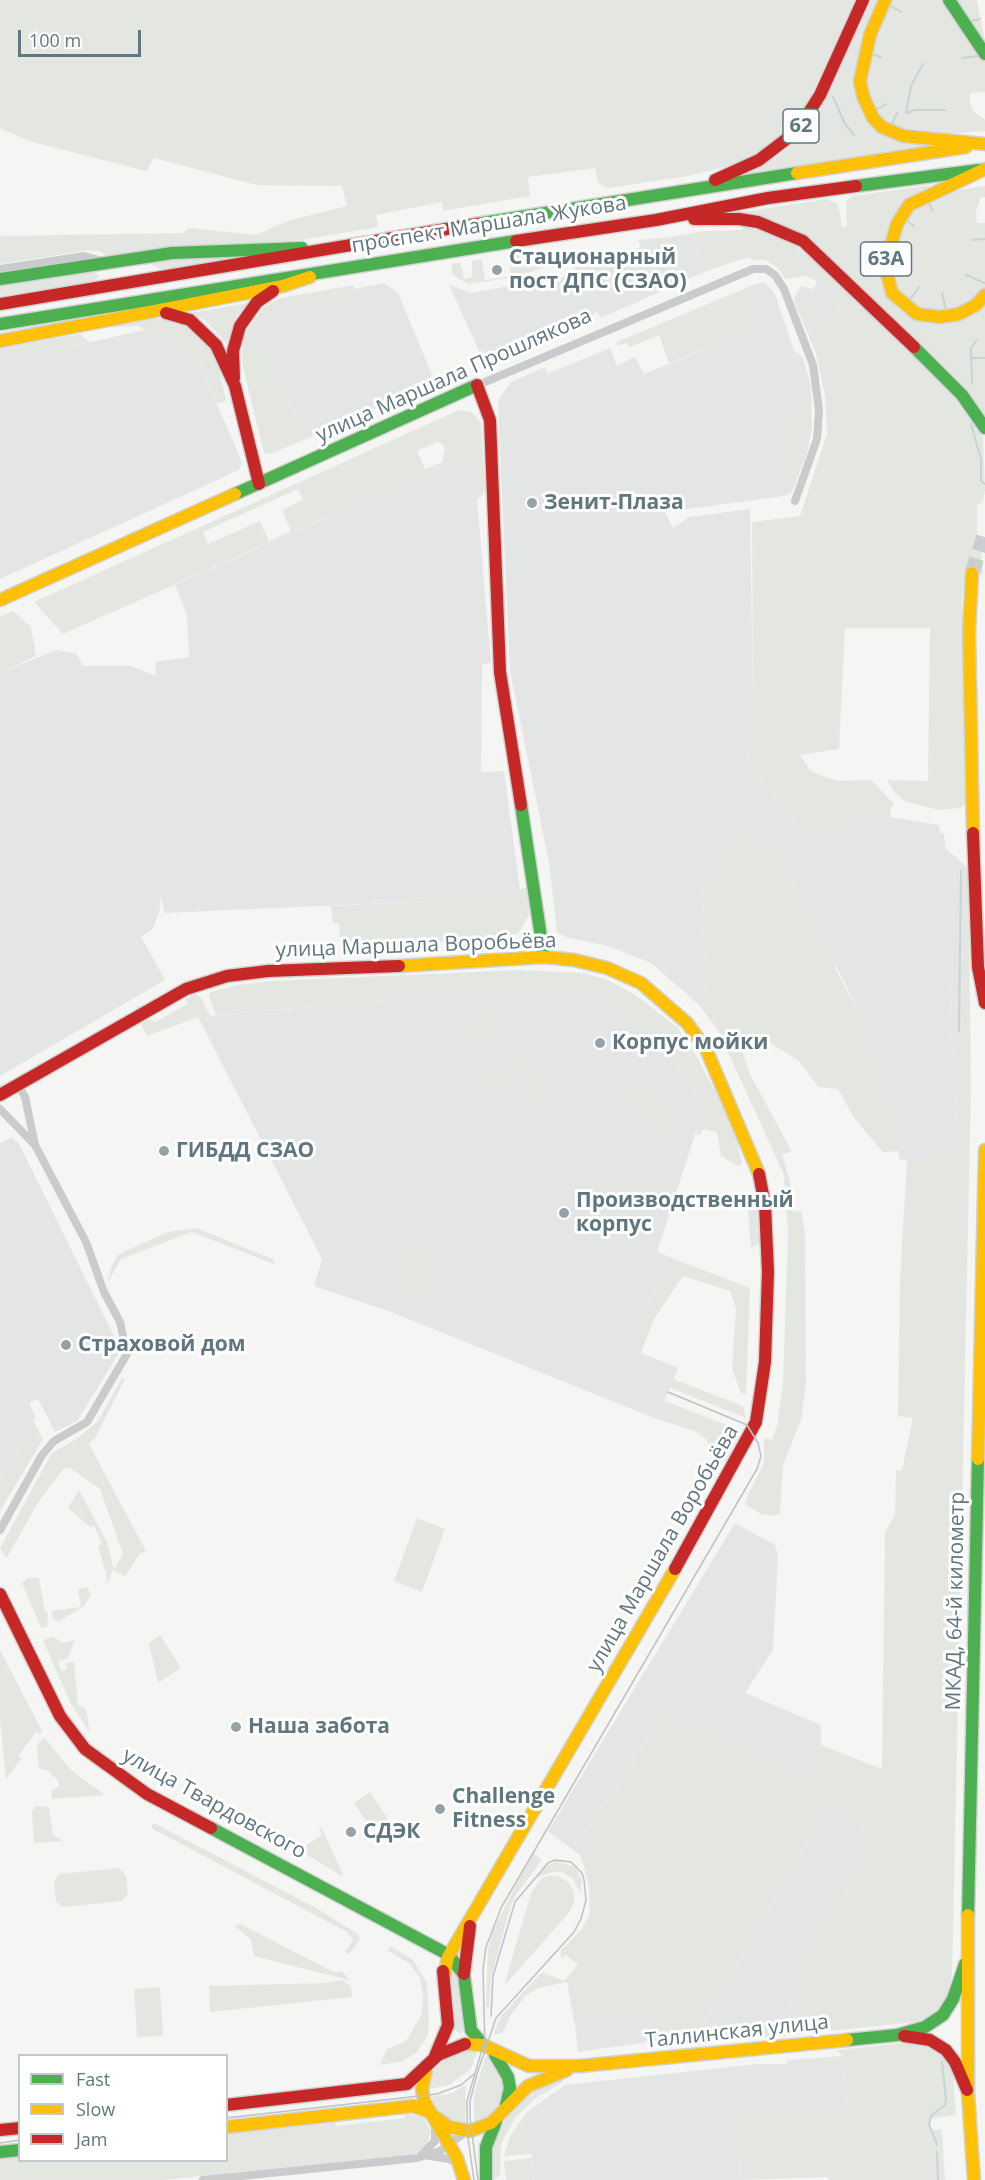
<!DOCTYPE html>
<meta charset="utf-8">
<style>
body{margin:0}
#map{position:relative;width:985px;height:2180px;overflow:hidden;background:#f5f5f4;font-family:"Open Sans",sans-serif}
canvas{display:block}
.legend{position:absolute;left:18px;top:2054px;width:210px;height:108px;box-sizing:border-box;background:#fff;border:2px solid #c0c9cc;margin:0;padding:8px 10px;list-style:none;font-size:18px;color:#61777f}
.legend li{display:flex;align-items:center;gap:12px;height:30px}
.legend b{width:30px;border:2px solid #c0c9cc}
.scale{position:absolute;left:18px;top:30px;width:123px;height:27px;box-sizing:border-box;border:3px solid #61777f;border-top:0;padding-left:8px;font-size:18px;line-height:21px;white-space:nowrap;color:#61777f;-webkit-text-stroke:4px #fff;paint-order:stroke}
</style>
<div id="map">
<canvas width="985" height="2180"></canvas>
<ul class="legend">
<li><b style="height:8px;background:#4caf50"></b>Fast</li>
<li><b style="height:8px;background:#ffc107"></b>Slow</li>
<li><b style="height:8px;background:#c62828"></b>Jam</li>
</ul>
<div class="scale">100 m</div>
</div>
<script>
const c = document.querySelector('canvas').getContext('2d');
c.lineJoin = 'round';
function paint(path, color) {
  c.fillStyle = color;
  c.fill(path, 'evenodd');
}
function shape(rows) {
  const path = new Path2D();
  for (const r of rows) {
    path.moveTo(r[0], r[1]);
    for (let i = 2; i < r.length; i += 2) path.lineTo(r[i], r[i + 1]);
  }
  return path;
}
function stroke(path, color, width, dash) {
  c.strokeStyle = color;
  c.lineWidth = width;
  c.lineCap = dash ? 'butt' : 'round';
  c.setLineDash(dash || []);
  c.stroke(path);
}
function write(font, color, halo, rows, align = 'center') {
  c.font = font + ' "Open Sans",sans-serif';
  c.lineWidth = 6;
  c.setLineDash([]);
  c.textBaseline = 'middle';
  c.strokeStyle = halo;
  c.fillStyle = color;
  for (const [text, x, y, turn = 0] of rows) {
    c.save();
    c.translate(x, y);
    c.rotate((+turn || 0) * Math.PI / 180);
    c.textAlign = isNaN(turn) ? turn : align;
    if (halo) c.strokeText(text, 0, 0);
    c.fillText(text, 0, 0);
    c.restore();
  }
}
const built = shape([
 [691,235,707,271,601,318,597,312,499,354,480,353,449,285,472,293,530,282,548,273,551,279,576,275,574,267,623,260,623,254,641,247,638,240],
 [817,281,836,289,843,298,830,325,813,318,808,300],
 [764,282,775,294,801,371,782,439,778,442,784,496,665,512,673,528,689,517,750,509,753,694,748,764,806,835,891,817,939,825,940,833,944,833,946,852,955,860,951,1022,959,1157,900,1160,888,1087,883,1071,863,1032,866,1026,813,919,804,908,786,865,740,837,703,882,705,1002,698,1004,651,963,608,946,569,938,557,932,549,863,510,671,498,405,500,397,511,382,545,367,547,374,610,348,617,366,635,357,644,374,757,328,753,285],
 [384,283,398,293,435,382,306,439,256,328,258,321,276,312,309,306,332,295,353,301,354,289],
 [145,330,181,343,196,357,242,462,239,470,0,579,0,362],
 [473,452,491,663,482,664,481,772,504,771,521,897,164,913,161,893,160,910,153,929,141,937,165,980,0,1076,0,673,56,650,77,654,83,666,131,666,156,676,155,662,189,657,187,615,175,585],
 [549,985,589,994,615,1004,654,1033,704,1107,657,1252,667,1256,632,1349,678,1368,657,1419,388,1311,314,1286,322,1259,198,1017],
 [12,1137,19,1144,121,1350,77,1421,55,1432,38,1399,29,1403,36,1418,33,1420,36,1426,0,1478,0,1143],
 [735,1523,775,1545,778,1555,773,1650,745,1693,821,1725,821,1745,800,1791,762,1756,663,1714,586,1831,587,1843,581,1850,581,1856,548,1831],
 [828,1806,842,1809,871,1835,844,1896,821,1915,798,1964,789,2022,758,2027,759,2034,715,2039,714,2034,697,2035,578,2052,575,2025,586,2018,611,2010,631,2009,653,2019,667,2031,697,2035],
 [757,2064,841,2064,844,2070,847,2104,737,2132,741,2180,534,2180,530,2135,510,2136,527,2112,565,2085]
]);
const green = shape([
 [0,0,855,0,810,98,795,123,766,148,734,165,688,176,608,188,598,183,595,168,528,177,530,196,443,211,442,202,376,215,378,227,308,239,109,258,102,252,90,250,0,264,0,236,183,233,189,228,257,235,287,221,347,206,342,186,257,185,154,158,146,171,29,141,0,128],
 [872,0,881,0,866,35,866,114,927,146,749,174,748,171,780,155,808,130,817,115],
 [890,0,977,0,985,42,985,92,970,93,970,102,973,111,985,120,985,131,924,136,881,120,866,94,867,61],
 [932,185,915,195,883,251,907,315,985,302,985,416,976,404,837,265,743,212,827,199,838,204,842,227,847,226,846,202,852,196],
 [985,186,985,197,981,198,976,211,977,223,985,223,985,289,965,307,937,312,914,306,896,287,891,254,911,210,951,191],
 [743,227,771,233,791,242,829,273,956,396,978,424,983,437,985,490,983,502,977,505,977,539,981,540,983,575,965,572,962,602,966,805,960,808,939,810,904,801,893,790,887,780,928,781,930,628,845,628,839,749,800,755,810,770,820,775,837,781,871,780,895,805,890,808,891,817,806,835,748,764,753,694,752,522,800,516,827,434,825,396,816,353,794,302,795,296,801,286,813,289,808,300,818,305,813,318,830,325,843,298,836,289,805,276,785,279,778,268,765,260,752,260,748,257,707,271,691,235,667,237,705,231,742,230],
 [536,252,545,255,547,266,517,277,468,284,452,274,452,264,460,262,464,279,472,277,472,261,482,259,485,280,511,276,510,257],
 [212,255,246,255,163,270,148,263,114,267,152,260],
 [92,271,99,276,93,283,0,296,0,286],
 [354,285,354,301,335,300,332,295,309,306,276,312,258,321,256,328,306,439,270,454,264,453,242,363,243,339,248,329,263,308,280,298],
 [753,285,757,328,669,363,659,335,630,347,627,343,617,346,617,342],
 [248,303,235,319,227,344,205,320,190,313],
 [156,318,185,324,210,345,217,360,226,400,223,402,217,403,196,357,181,343,152,335,139,326,98,328],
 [80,334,89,342,0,362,0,348],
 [794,350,803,358,811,386,812,428,807,453,792,492,784,496,778,442,782,439,801,371],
 [459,410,472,412,481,423,485,489,484,494,477,500,473,452,63,634,34,602],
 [437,442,443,444,445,450,442,462,425,469,417,451],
 [298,489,303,500,282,510,291,531,269,541,260,521,208,544,203,532],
 [13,611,31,627,36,656,0,673,0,617],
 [740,836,763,843,786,865,804,908,813,919,836,962,835,968,866,1026,863,1032,883,1071,892,1078,888,1087,900,1151,883,1152,854,1118,838,1089,818,1087,799,1061,759,1036,740,1045,750,1074,792,1152,782,1154,790,1182,794,1212,801,1211,805,1233,806,1384,801,1420,783,1465,780,1513,774,1516,761,1514,746,1505,745,1501,764,1463,764,1441,765,1438,772,1440,777,1426,783,1385,788,1233,784,1175,718,1030,698,1004,705,1002,703,882],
 [945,848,968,868,971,1085,952,1975,946,2003,929,2017,914,2022,766,2038,759,2034,758,2027,789,2022,798,1964,827,1899,831,1895,844,1896,871,1835,842,1809,828,1806,697,2035,667,2031,653,2035,653,2019,631,2009,602,2013,575,2025,567,1982,538,1988,525,1996,511,2015,502,2034,493,2034,502,2015,542,1972,564,1981,578,1965,566,1955,561,1959,561,1950,582,1929,590,1913,589,1885,581,1856,581,1850,587,1843,586,1832,663,1714,762,1756,800,1790,821,1745,882,1769,885,1532,895,1515,896,1470,902,1470,913,1418,898,1416,900,1281,907,1160,959,1156,951,1022,955,860,946,852],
 [526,888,530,906,528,917,518,933,510,937,348,949,347,937,340,937,339,923,333,923,331,906,521,897,520,889],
 [520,970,584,973,610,981,634,994,677,1027,692,1048,723,1106,736,1137,742,1164,738,1166,721,1156,717,1132,703,1129,700,1135,696,1134,704,1107,654,1033,615,1004,589,994,549,985,216,1015,209,996,210,992,238,985,271,981],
 [196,994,202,999,210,1016,198,1017,147,1036,141,1024,148,1019,155,1022,188,1004,186,999],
 [492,1010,511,1022,525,1037,508,1030,496,1029,483,1034,473,1042,453,1069,473,1016],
 [518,1054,528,1056,523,1064,515,1067,502,1062,497,1072,514,1078,516,1083,512,1093,480,1081,485,1069,493,1062],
 [538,1059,551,1073,553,1082,552,1091,543,1104,542,1099,529,1093,526,1099,523,1098],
 [624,1085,646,1093,661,1103,671,1121,669,1138,657,1133,654,1127,643,1121,631,1126,625,1141,619,1139,631,1107],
 [759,1203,763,1242,751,1248,748,1211],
 [196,1228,273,1259,274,1264,192,1232,121,1259,107,1284,112,1265,119,1254,168,1232],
 [415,1246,426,1250,424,1255,440,1261,443,1267,429,1302,426,1303,402,1293,396,1285,398,1265],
 [667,1256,750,1288,746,1394,741,1393,732,1369,736,1309,730,1291,683,1276,654,1319,641,1353,632,1349],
 [122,1378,125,1379,95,1438,89,1444,146,1551,139,1554,125,1577,113,1570,106,1586,107,1577,98,1546,102,1544,94,1525,90,1527,68,1508,79,1490,107,1542,114,1569,123,1554,100,1489,70,1468,64,1468,39,1501,6,1559,0,1548,52,1453,78,1438,98,1421],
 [673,1379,743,1406,746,1418,670,1388],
 [665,1401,735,1428,740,1433,726,1460,714,1465,713,1451,706,1439,695,1431,657,1419],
 [36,1426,43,1439,0,1511,0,1478],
 [417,1518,445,1529,422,1592,394,1581],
 [28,1578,39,1578,45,1612,48,1612,47,1627,41,1628,22,1583],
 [87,1587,91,1595,84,1606,58,1622,53,1618,52,1611,81,1607,78,1589],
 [160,1635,181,1668,158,1683,149,1643],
 [53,1637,64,1643,75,1640,68,1658,58,1662,61,1671,67,1669,66,1663,74,1662,78,1705,86,1709,90,1733,70,1702,43,1640],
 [0,1650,42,1731,40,1734,36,1732,18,1756,22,1758,6,1779,0,1718],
 [44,1737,71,1770,105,1795,52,1799,51,1791,59,1786,58,1780,48,1771,39,1768,37,1746],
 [370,1792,388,1819,372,1830,354,1803],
 [35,1806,49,1807,53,1835,63,1841,34,1843,32,1812],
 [154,1823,318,1909,358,1934,360,1939,352,1951,348,1954,345,1952,353,1940,347,1932,153,1829,151,1825],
 [321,1827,343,1874,342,1876,284,1841,290,1837,302,1848,322,1835,319,1829],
 [533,1853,542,1860,517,1893,510,1908,491,1978,489,2007,486,2007,488,1950,493,1930],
 [556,1861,575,1867,582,1880,580,1893,573,1879,562,1872,552,1872,536,1878,544,1868],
 [119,1868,126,1876,128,1894,122,1901,64,1907,56,1902,54,1881,59,1874],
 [548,1876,559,1876,568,1882,574,1891,574,1903,567,1915,504,1986,531,1893,541,1879],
 [240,1924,334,1972,342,1971,349,1980,254,1956,251,1940,235,1926],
 [392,1947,413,1960,427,1983,429,2020,428,2035,416,2053,403,2061,380,2065,387,2049,406,2041,422,2014,423,1995,420,1978,410,1964,389,1951,388,1948],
 [455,1972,459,1977,464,2027,461,2034,453,2029,449,1978],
 [342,1980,351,1987,352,1997,210,2012,209,1986,327,1983],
 [160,1987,163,2036,137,2037,134,1989],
 [917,2042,926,2043,944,2055,953,2074,956,2115,930,2119,931,2129,942,2130,945,2180,829,2180,828,2177,741,2180,737,2132,743,2110,847,2103,844,2070,841,2064,786,2064,788,2060,842,2056,837,2050],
 [461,2052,477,2052,471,2069,449,2085,429,2089,435,2068,450,2056],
 [486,2055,493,2060,502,2079,504,2089,502,2099,492,2114,474,2124,474,2094],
 [561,2079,563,2082,536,2098,515,2118,501,2144,500,2175,494,2179,494,2141,505,2120,533,2092],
 [466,2085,465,2124,451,2122,440,2114,431,2097,452,2093],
 [405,2113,424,2118,431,2132,427,2144,415,2154,162,2180,0,2180,0,2159,19,2157,20,2160,226,2160,227,2134,334,2122,337,2126,405,2118],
 [531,2135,532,2154,504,2156,510,2136],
 [532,2158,534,2180,506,2180,504,2161]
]);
const stream = shape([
 [889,5,901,12],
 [971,21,980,19],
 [871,54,881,57],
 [962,58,978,56],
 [923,64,911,86,906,113,915,110,945,110],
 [833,97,845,124,854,135],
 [876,110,886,104],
 [892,124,897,113],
 [928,201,933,211],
 [907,221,914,226],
 [972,240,985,239],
 [966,275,985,283],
 [942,293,946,311],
 [909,301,919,287],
 [973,358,985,358],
 [972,383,971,348,977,340],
 [971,424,981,459,981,481,985,484],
 [959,1031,961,871],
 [937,2145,929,2124,931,2116,945,2105,946,2099,942,2062],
 [937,2152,938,2180]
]);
const highwayTunnel = shape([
 [972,573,985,533]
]);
const street = shape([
 [0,269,84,256,106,262],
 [478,385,753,269,766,269,775,275,784,289,813,365,819,410,817,439,795,501],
 [18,1085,25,1097,35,1145],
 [0,1109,35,1145,86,1242,104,1292,120,1322,127,1354,87,1422,54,1441,42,1455,0,1530],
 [430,2156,449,2159,460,2166],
 [419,2157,435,2141,435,2123],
 [203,2180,417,2158,440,2151,467,2131]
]);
const fast = shape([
 [949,0,985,54],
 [856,186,979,170],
 [476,224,797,173],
 [0,279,172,253,302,248],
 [0,324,516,241],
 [914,347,962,395,985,428],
 [235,494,477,385],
 [521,805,544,957],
 [211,1828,449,1955,464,1975,471,2030,483,2045],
 [968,1915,978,1459],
 [847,2040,897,2035,925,2027,943,2015,953,1999,965,1964],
 [495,2055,508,2077,510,2088,506,2105],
 [0,2152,20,2150],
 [486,2180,486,2147,496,2121]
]);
const slow = shape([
 [885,0,870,35,860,81,863,96,873,118,882,127,903,136,985,144],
 [985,169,909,205,897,224,885,266,892,293,917,314,940,317,959,314,976,305,985,295],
 [797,173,966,147],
 [0,341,283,286,310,277],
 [972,573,969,632,973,833],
 [0,600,235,494],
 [399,966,544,957,574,960,607,968,641,983,687,1023,706,1049,759,1174],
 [978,1459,985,1150],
 [968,1915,968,2093,974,2180],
 [444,1978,448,1957,675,1569],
 [465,2044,483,2045,529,2066,580,2066,847,2040],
 [426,2071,422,2088,424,2101,457,2158,464,2180],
 [226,2127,413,2106,427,2111,449,2127,470,2131,491,2123,528,2086,567,2070]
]);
const jam = shape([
 [715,180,759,160,797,131,820,95,863,0],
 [694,219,739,219,758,222,803,241,914,347],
 [516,241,656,220,768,198,856,186],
 [0,304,476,224],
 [166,313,190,320,216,345,235,386,259,484],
 [234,378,233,351,240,326,257,302,273,291],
 [477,385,490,420,500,672,521,805],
 [973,833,978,967,985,1003],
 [0,1095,186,989,227,976,268,971,399,966],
 [675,1569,756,1422,765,1362,768,1272,765,1205,759,1174],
 [0,1594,60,1716,85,1749,147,1794,211,1828],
 [464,1974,470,1926],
 [904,2036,930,2040,946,2050,955,2062,967,2090],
 [435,2056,448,2025,443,1971],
 [226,2105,407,2084,438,2055,465,2044],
 [0,2130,20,2128]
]);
const tram = shape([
 [485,2050,483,1969,486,1947,501,1908,757,1469,761,1456,758,1443,747,1425,668,1392],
 [226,2118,437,2094,461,2085,474,2074],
 [0,2143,20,2140],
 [474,2180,467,2131,467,2101,485,2039],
 [478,2180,470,2118,470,2101,477,2074,496,2018,574,1932,581,1919,586,1900,584,1880,582,1873,571,1862,555,1860,548,1863,515,1902,493,1976,491,2016]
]);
const markers = [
 [497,270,6,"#95a3a8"],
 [532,503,6,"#95a3a8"],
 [600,1043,6,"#95a3a8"],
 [164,1151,6,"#95a3a8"],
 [564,1213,6,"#95a3a8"],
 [66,1345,6,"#95a3a8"],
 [236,1727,6,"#95a3a8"],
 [440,1809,6,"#95a3a8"],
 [351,1832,6,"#95a3a8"]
];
const shields = [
 [801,126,36],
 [886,259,51]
];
const shieldNames = [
 ["62",801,126],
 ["63A",886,259]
];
const streetNames = [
 ["проспект Маршала Жукова",489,225,-9],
 ["улица Маршала Прошлякова",454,376,-24],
 ["улица Маршала Воробьёва",416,946,-2],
 ["улица Маршала Воробьёва",663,1549,-60],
 ["МКАД, 64-й километр",956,1601,-89],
 ["улица Твардовского",214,1804,29],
 ["Таллинская улица",737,2032,-6]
];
const poiNames = [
 ["Стационарный",509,258],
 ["пост ДПС (СЗАО)",509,282],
 ["Зенит-Плаза",544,503],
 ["Корпус мойки",612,1043],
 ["ГИБДД СЗАО",176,1151],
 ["Производственный",576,1201],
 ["корпус",576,1225],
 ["Страховой дом",78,1345],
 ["Наша забота",248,1727],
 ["Challenge",452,1797],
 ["Fitness",452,1821],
 ["СДЭК",363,1832]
];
paint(built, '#e4e6e5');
paint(green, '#e4e7e1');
stroke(stream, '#c8d3d4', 2);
stroke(highwayTunnel, '#c9cfd1', 15, [15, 8]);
stroke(fast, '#d1d2d2', 15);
stroke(slow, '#d1d2d2', 15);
stroke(jam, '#d1d2d2', 15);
stroke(street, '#cacbcc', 8);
stroke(fast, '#4caf50', 12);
stroke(slow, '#ffc107', 12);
stroke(jam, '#c62828', 12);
stroke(tram, '#bfc1c2', 1.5);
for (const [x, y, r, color] of markers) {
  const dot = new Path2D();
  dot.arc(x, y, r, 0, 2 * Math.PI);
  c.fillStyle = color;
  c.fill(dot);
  stroke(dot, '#fff', 2);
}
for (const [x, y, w] of shields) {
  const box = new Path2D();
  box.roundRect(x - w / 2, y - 17, w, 34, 4.5);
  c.fillStyle = '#fff';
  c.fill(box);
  stroke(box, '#61777f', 1.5);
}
write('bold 20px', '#61777f', null, shieldNames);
write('21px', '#61777f', '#fff', streetNames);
write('bold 21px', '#61777f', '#fff', poiNames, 'left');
</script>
